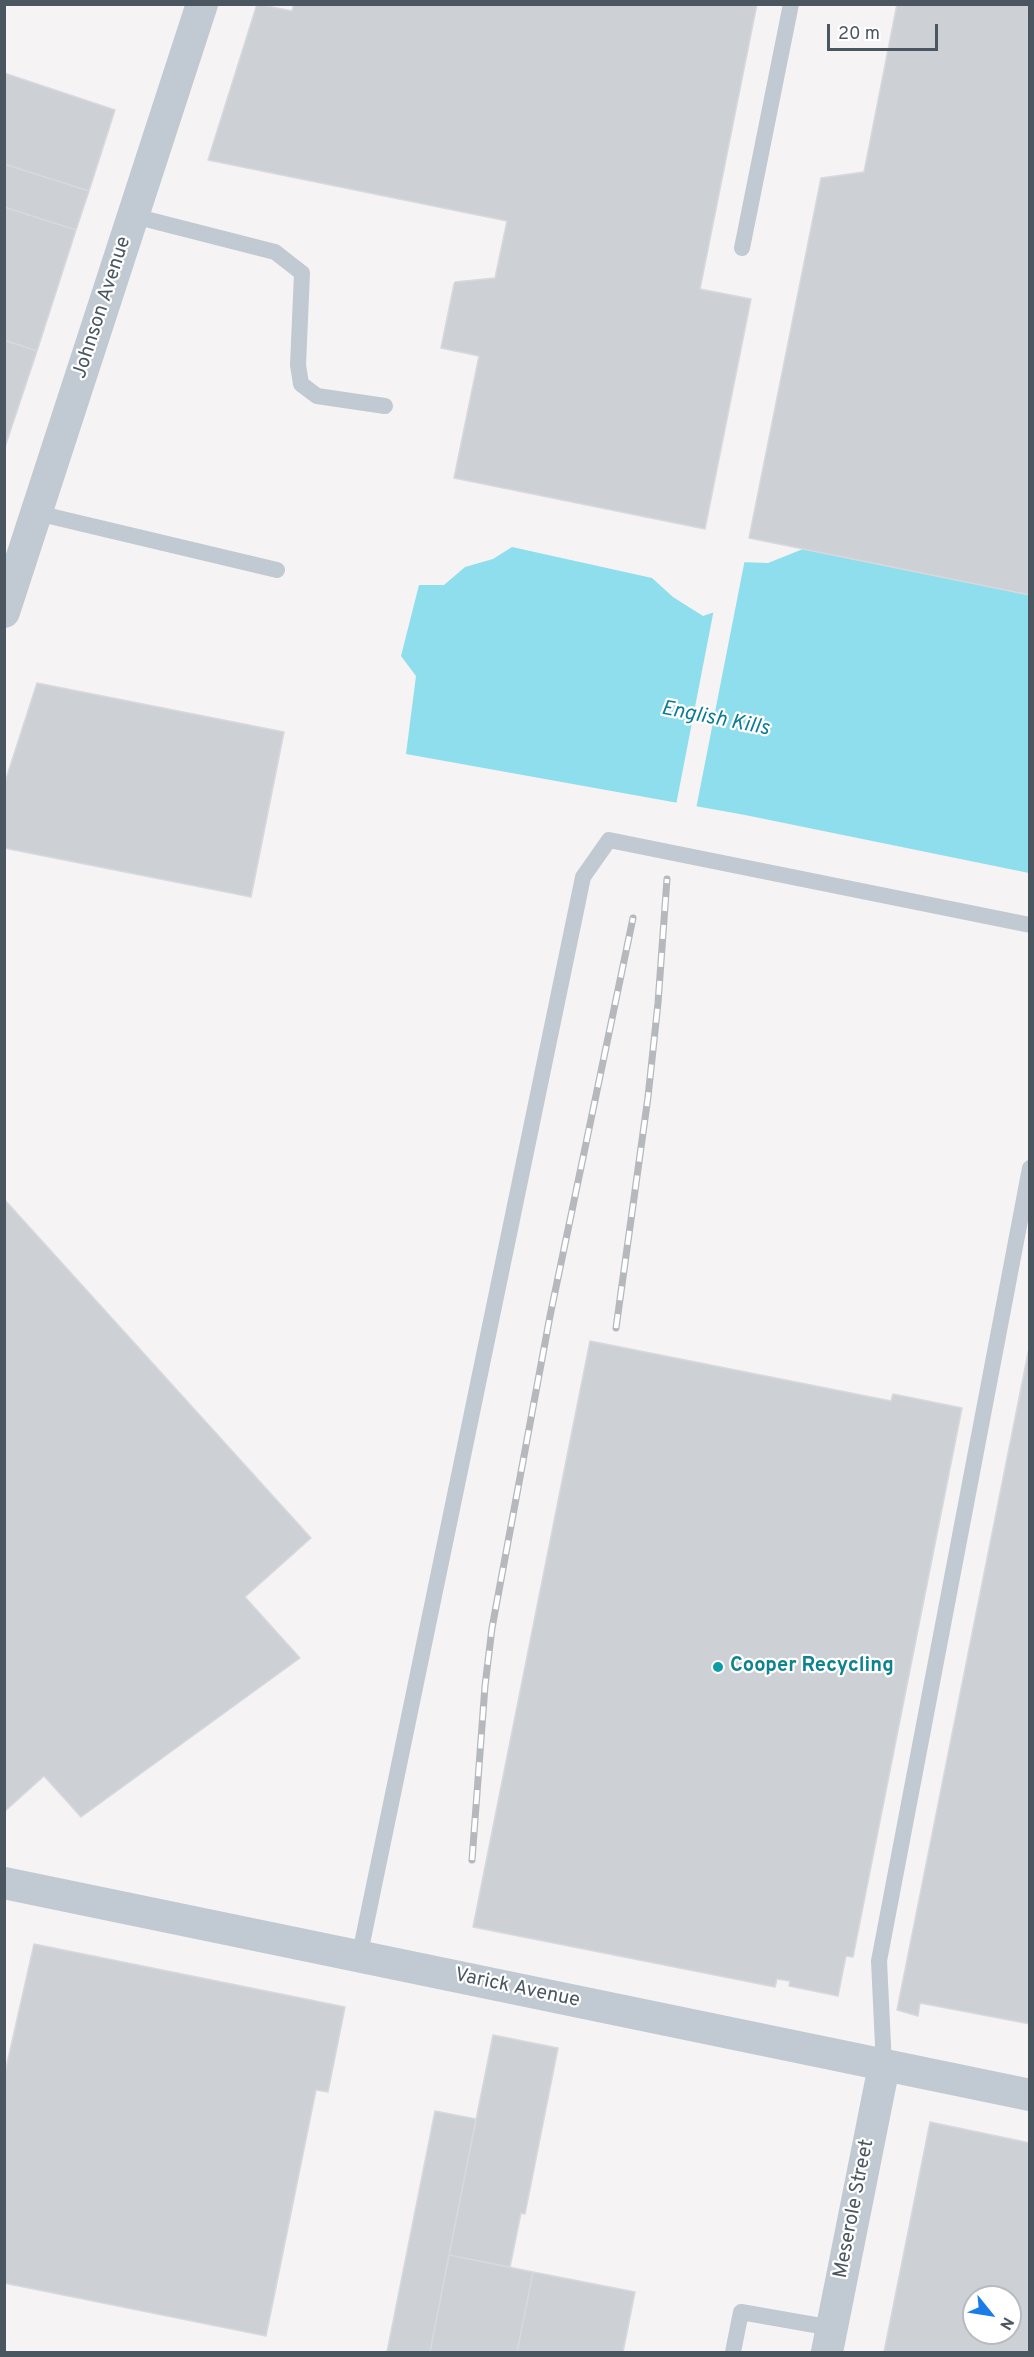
<!DOCTYPE html>
<style>
body{margin:0}
#map{position:relative;width:1034px;height:2357px;overflow:hidden;background:#f5f3f3;font-family:Overpass,sans-serif}
canvas{display:block}
.frame{position:absolute;inset:0;border:6px solid #4a5761;pointer-events:none}
.north{position:absolute;left:962px;top:2285px;width:60px;height:60px;box-sizing:border-box;background:#fff;border:2px solid #b7bcc0;border-radius:50%;rotate:120deg;font-size:16px;font-weight:700;line-height:24px;text-align:center;color:#4a5761}
.north::after{content:'';display:block;margin:auto;width:21px;height:27px;background:#197ce9;clip-path:polygon(50% 0,100% 100%,50% 72%,0 100%)}
.scale{position:absolute;left:827px;top:24px;width:111px;height:27px;box-sizing:border-box;border:3px solid #4a5761;border-top:0;padding-left:8px;font-size:18px;line-height:21px;white-space:nowrap;color:#4a5761;-webkit-text-stroke:4px #fff;paint-order:stroke}
</style>
<div id="map">
<canvas width="1034" height="2357"></canvas>
<div class="frame"></div>
<div class="north">N</div>
<div class="scale">20 m</div>
</div>
<script>
const c = document.querySelector('canvas').getContext('2d');
c.lineJoin = 'round';
function paint(path, color) {
  c.fillStyle = color;
  c.fill(path, 'evenodd');
}
function shape(rows) {
  const path = new Path2D();
  for (const r of rows) {
    path.moveTo(r[0], r[1]);
    for (let i = 2; i < r.length; i += 2) path.lineTo(r[i], r[i + 1]);
  }
  return path;
}
function stroke(path, color, width, dash) {
  c.strokeStyle = color;
  c.lineWidth = width;
  c.lineCap = dash ? 'butt' : 'round';
  c.setLineDash(dash || []);
  c.stroke(path);
}
function write(font, color, halo, rows, align = 'center') {
  c.font = font + ' Overpass,sans-serif';
  c.lineWidth = 4.5;
  c.setLineDash([]);
  c.textBaseline = 'middle';
  c.strokeStyle = halo;
  c.fillStyle = color;
  for (const [text, x, y, turn = 0] of rows) {
    c.save();
    c.translate(x, y);
    c.rotate((+turn || 0) * Math.PI / 180);
    c.textAlign = isNaN(turn) ? turn : align;
    if (halo) c.strokeText(text, 0, 0);
    c.fillText(text, 0, 0);
    c.restore();
  }
}
const water = shape([
 [512,547,652,578,673,597,703,616,732,606,740,562,768,563,803,549,1029,595,1029,873,745,815,406,754,416,676,401,656,419,585,444,585,465,567,493,559]
]);
const pier = shape([
 [739,559,745,559,696,809,676,805,714,609,729,604]
]);
const building = shape([
 [257,4,292,11,294,4,757,4,700,289,751,299,705,529,454,478,479,356,441,348,454,284,455,282,495,278,507,221,208,160,257,4],
 [897,4,1030,4,1030,595,749,538,821,178,864,172,897,4],
 [4,73,115,110,89,191,4,164,4,73],
 [4,164,89,191,76,230,4,207,4,164],
 [4,207,76,230,37,351,4,340,4,207],
 [4,340,37,351,4,450,4,340],
 [37,683,284,732,251,897,4,848,4,785,37,683],
 [4,1199,311,1538,245,1597,300,1658,81,1817,44,1776,4,1812,4,1199],
 [590,1341,891,1401,893,1394,962,1408,853,1957,846,1956,838,1996,789,1986,790,1981,777,1979,775,1987,473,1927,590,1341],
 [1030,1343,1030,2024,920,2003,918,2016,897,2010,1030,1343],
 [34,1944,345,2007,328,2092,316,2090,266,2336,4,2283,4,2077,34,1944],
 [493,2035,558,2048,525,2214,521,2213,510,2267,449,2255,493,2035],
 [435,2111,476,2119,430,2352,387,2352,435,2111],
 [930,2122,1030,2143,1030,2352,884,2352,930,2122],
 [974,2297,1010,2297,1010,2333,974,2333,974,2297],
 [449,2255,533,2272,517,2352,430,2352,449,2255],
 [533,2272,635,2292,623,2352,517,2352,533,2272]
]);
const lane = shape([
 [134,216,275,252,302,273,298,365,301,384,317,396,385,406],
 [742,248,791,4],
 [37,513,277,570],
 [359,1958,583,877,609,840,1030,925],
 [884,2066,879,1961,1030,1168],
 [733,2352,741,2312,832,2328]
]);
const street = shape([
 [4,612,202,4],
 [4,1883,1030,2095],
 [827,2352,884,2066]
]);
const rail = shape([
 [616,1328,648,1097,658,1003,667,879],
 [472,1860,485,1686,492,1628,550,1316,633,918]
]);
const markers = [
 [718,1667,6,"#0f9aa8"]
];
const streetNames = [
 ["Johnson Avenue",103,308,-72],
 ["Varick Avenue",517,1989,12],
 ["Meserole Street",855,2209,-79]
];
const cultureNames = [
 ["Cooper Recycling",730,1667]
];
const waterNames = [
 ["English Kills",715,720,11]
];
paint(water, '#8fdeee');
paint(pier, '#f5f3f3');
paint(building, '#cdd0d5');
stroke(building, '#d7d9de', 1.5);
stroke(lane, '#c1cad2', 16);
stroke(street, '#c1cad2', 32);
stroke(rail, '#b5b8bd', 7);
stroke(rail, '#fff', 4.5, [14]);
for (const [x, y, r, color] of markers) {
  const dot = new Path2D();
  dot.arc(x, y, r, 0, 2 * Math.PI);
  c.fillStyle = color;
  c.fill(dot);
  stroke(dot, '#fff', 2);
}
write('20px', '#4a5761', '#fff', streetNames);
write('bold 20px', '#0d838f', '#fff', cultureNames, 'left');
write('italic 21px', '#0b7c93', '#fff', waterNames);
</script>
